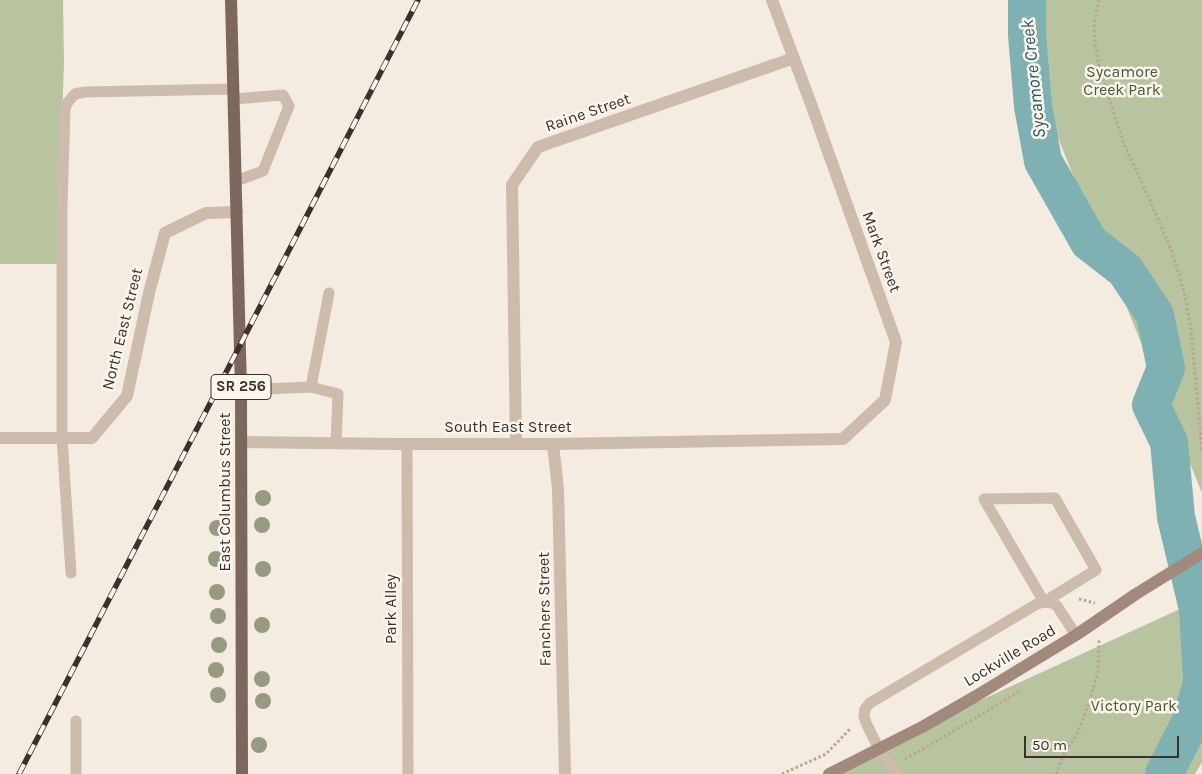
<!DOCTYPE html>
<style>
body{margin:0}
#map{position:relative;width:1202px;height:774px;overflow:hidden;background:#f4ebe1;font-family:Karla,sans-serif}
canvas{display:block}
.scale{position:absolute;left:1024px;top:736px;width:155px;height:22px;box-sizing:border-box;border:2px solid #3b302b;border-top:0;padding-left:6px;font-size:15px;line-height:18px;white-space:nowrap;color:#3b302b;-webkit-text-stroke:4px #fbf5ee;paint-order:stroke}
</style>
<div id="map">
<canvas width="1202" height="774"></canvas>
<div class="scale">50 m</div>
</div>
<script>
const c = document.querySelector('canvas').getContext('2d');
c.lineJoin = 'round';
function paint(path, color) {
  c.fillStyle = color;
  c.fill(path, 'evenodd');
}
function shape(rows) {
  const path = new Path2D();
  for (const r of rows) {
    path.moveTo(r[0], r[1]);
    for (let i = 2; i < r.length; i += 2) path.lineTo(r[i], r[i + 1]);
  }
  return path;
}
function stroke(path, color, width, dash) {
  c.strokeStyle = color;
  c.lineWidth = width;
  c.lineCap = dash ? 'butt' : 'round';
  c.setLineDash(dash || []);
  c.stroke(path);
}
function write(font, color, halo, rows, align = 'center') {
  c.font = font + ' Karla,sans-serif';
  c.lineWidth = 5;
  c.setLineDash([]);
  c.textBaseline = 'middle';
  c.strokeStyle = halo;
  c.fillStyle = color;
  for (const [text, x, y, turn = 0] of rows) {
    c.save();
    c.translate(x, y);
    c.rotate((+turn || 0) * Math.PI / 180);
    c.textAlign = isNaN(turn) ? turn : align;
    if (halo) c.strokeText(text, 0, 0);
    c.fillText(text, 0, 0);
    c.restore();
  }
}
const green = shape([
 [0,0,63,0,64,63,57,264,0,264],
 [1019,0,1202,0,1202,493,1039,91],
 [1202,599,1202,762,1195,774,829,774,924,726]
]);
const river = shape([
 [1027,0,1027,35,1033,106,1043,161,1089,242,1125,270,1155,315,1166,368,1151,405,1169,442,1176,517,1198,609,1202,679],
 [1164,774,1190,723,1202,683]
]);
const path = shape([
 [1099,0,1094,24,1095,44,1100,70,1124,144,1151,203,1172,252,1184,292,1191,329,1202,450],
 [1079,599,1095,603],
 [905,759,923,749,1022,690],
 [782,774,826,754,851,728],
 [1056,774,1063,756,1078,732,1090,700,1098,671,1099,640]
]);
const lane = shape([
 [234,99,283,95,289,106,263,171,236,181],
 [311,387,338,394,336,443],
 [241,390,311,387,329,293],
 [407,444,408,774],
 [1055,498,1096,570,1044,602,984,499,1055,498],
 [71,573,62,438,62,206,65,108,68,102,75,94,85,92,233,89],
 [76,774,76,721],
 [898,774,879,749,866,723,864,716,865,709,870,703,1037,604,1044,602,1052,603,1057,606,1076,635]
]);
const street = shape([
 [0,438,92,438,127,396,149,293,165,233,206,213,237,212],
 [242,442,394,444,553,444,843,439,885,400,896,342,811,104,772,0],
 [516,443,512,185,538,147,794,58],
 [553,444,558,489,565,774]
]);
const secondary = shape([
 [829,774,924,726,976,696,1076,635,1136,594,1202,553]
]);
const primary = shape([
 [231,0,241,390,242,774]
]);
const rail = shape([
 [19,774,418,0]
]);
const trees = [
 [263,498],
 [262,525],
 [217,528],
 [216,559],
 [263,569],
 [217,592],
 [218,616],
 [262,625],
 [219,645],
 [216,670],
 [262,679],
 [218,695],
 [263,701],
 [259,745]
];
const shields = [
 [241,387,60]
];
const shieldNames = [
 ["SR 256",241,387]
];
const parkNames = [
 ["Sycamore",1122,72],
 ["Creek Park",1122,90],
 ["Victory Park",1134,706]
];
const streetNames = [
 ["Raine Street",588,113,-19],
 ["Mark Street",881,252,70],
 ["North East Street",123,329,-76],
 ["South East Street",508,427],
 ["East Columbus Street",225,492,-90],
 ["Park Alley",391,609,-90],
 ["Fanchers Street",545,609,-91],
 ["Lockville Road",1010,656,-31]
];
const waterNames = [
 ["Sycamore Creek",1034,79,-96]
];
paint(green, '#b8c4a0');
stroke(river, '#7fb0b2', 38);
stroke(path, '#b9a596', 3, [2.5, 2.5]);
stroke(lane, '#cdbbac', 11);
stroke(street, '#cdbbac', 12);
stroke(secondary, '#a18a7d', 12);
stroke(primary, '#7d675c', 12);
stroke(rail, '#3b302b', 5.5);
stroke(rail, '#fbf5ee', 4, [11]);
c.fillStyle = '#969b7f';
for (const [x, y] of trees) {
  c.beginPath();
  c.arc(x, y, 8, 0, 2 * Math.PI);
  c.fill();
}
for (const [x, y, w] of shields) {
  const box = new Path2D();
  box.roundRect(x - w / 2, y - 12.5, w, 25, 4);
  c.fillStyle = '#fbf5ee';
  c.fill(box);
  stroke(box, '#3b302b', 1);
}
write('bold 15px', '#3b302b', null, shieldNames);
write('16px', '#4a5a2e', '#fbf5ee', parkNames);
write('16px', '#3b302b', '#fbf5ee', streetNames);
write('italic 18px', '#1f5a5e', '#fbf5ee', waterNames);
</script>
